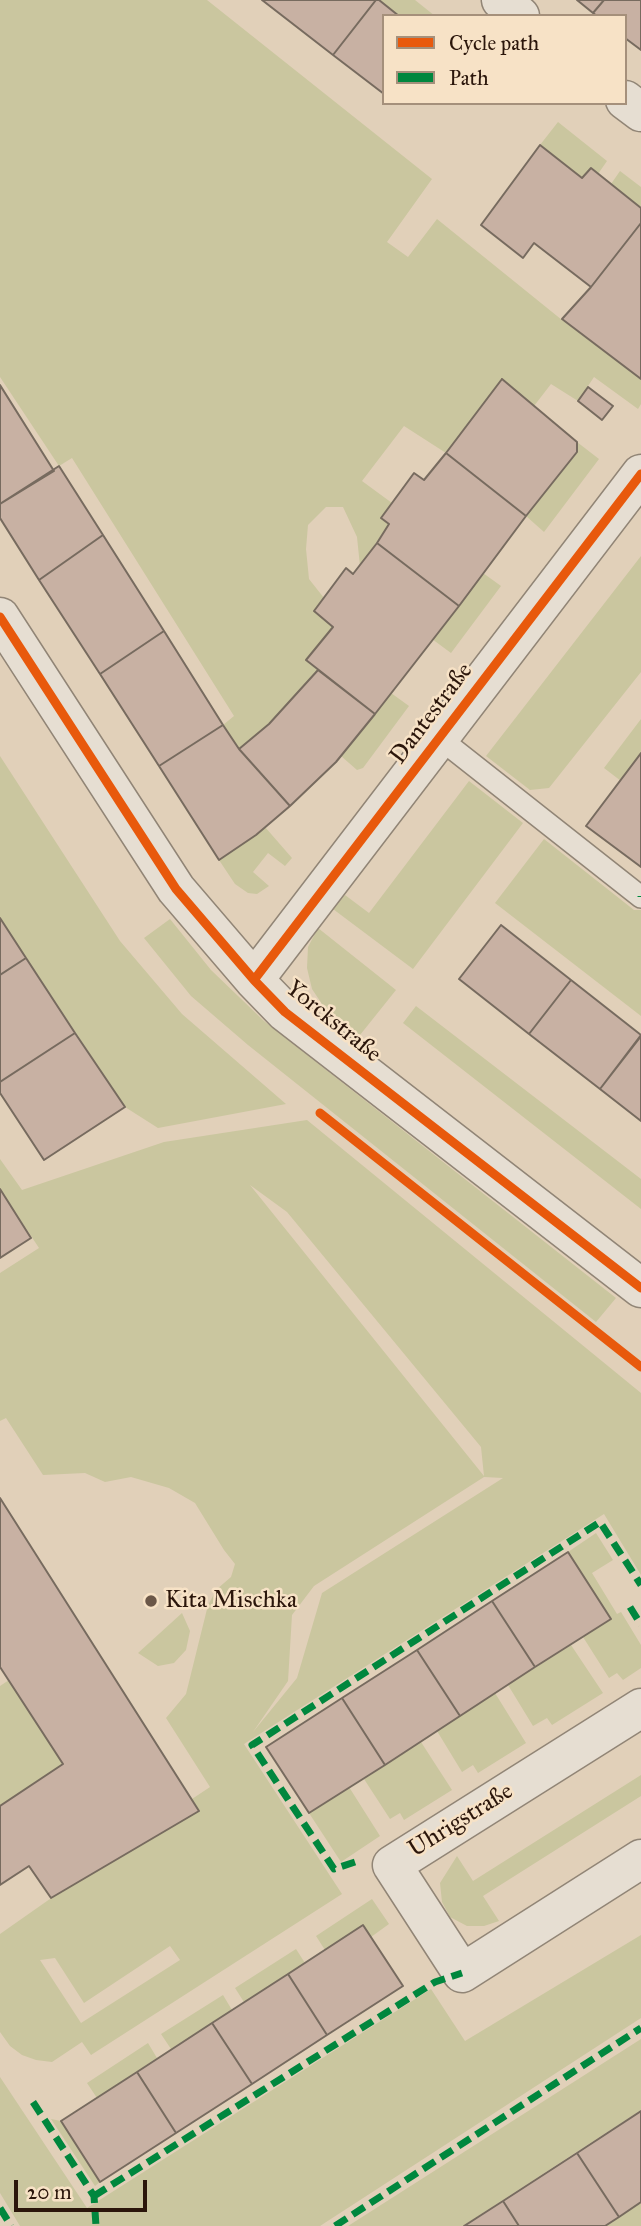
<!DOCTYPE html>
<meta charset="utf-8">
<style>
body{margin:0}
#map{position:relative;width:641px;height:2226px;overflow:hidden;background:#e1d0b9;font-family:"IM FELL Great Primer",serif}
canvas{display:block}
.legend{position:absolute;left:382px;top:14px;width:245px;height:91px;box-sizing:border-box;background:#f7e2c6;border:2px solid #a5907b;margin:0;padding:9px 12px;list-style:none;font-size:21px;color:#2b160b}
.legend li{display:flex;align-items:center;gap:14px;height:35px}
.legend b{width:35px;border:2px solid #a5907b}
.scale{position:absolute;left:14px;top:2180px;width:133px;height:32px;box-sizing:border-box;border:4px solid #2b160b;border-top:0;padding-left:9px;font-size:21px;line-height:24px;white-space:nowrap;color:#2b160b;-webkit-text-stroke:5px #f7e2c6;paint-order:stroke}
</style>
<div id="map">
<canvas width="641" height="2226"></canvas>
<ul class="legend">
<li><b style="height:9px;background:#e8590c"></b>Cycle path</li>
<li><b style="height:9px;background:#00873e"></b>Path</li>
</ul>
<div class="scale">20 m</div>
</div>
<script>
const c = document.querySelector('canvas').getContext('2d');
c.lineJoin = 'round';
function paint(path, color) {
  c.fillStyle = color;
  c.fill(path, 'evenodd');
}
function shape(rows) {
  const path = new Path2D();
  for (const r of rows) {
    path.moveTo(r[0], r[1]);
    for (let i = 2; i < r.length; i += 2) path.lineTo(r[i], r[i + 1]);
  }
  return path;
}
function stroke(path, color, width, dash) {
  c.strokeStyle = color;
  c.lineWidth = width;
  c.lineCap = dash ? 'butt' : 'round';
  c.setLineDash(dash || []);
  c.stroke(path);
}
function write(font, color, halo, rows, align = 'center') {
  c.font = font + ' "IM FELL Great Primer",serif';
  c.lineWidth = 5;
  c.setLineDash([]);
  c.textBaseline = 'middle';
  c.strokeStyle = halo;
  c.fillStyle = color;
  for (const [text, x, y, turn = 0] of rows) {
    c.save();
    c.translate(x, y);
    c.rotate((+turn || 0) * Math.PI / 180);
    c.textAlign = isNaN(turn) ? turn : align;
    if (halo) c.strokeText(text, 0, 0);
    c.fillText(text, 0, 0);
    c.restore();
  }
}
const green = shape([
 [0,0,207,0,432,179,387,242,408,257,437,219,562,320,641,379,641,404,638,409,594,377,578,401,551,384,534,406,502,380,446,453,404,426,362,481,392,503,381,517,389,524,360,566,357,537,343,507,326,507,308,525,306,549,309,579,324,598,314,611,333,627,306,660,318,670,269,724,239,749,223,725,234,716,72,458,59,466,0,377],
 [379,0,415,0,435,16,399,16],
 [558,122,607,161,598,174,591,168,582,178,540,145],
 [620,171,641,187,641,207,611,184],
 [577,442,599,459,544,532,526,516,577,452],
 [641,556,641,672,549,788,530,790,486,756],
 [483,573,501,586,451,653,432,639],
 [391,693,409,706,363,768,357,770,341,756],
 [641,719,641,753,621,781,604,768],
 [0,756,120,941,182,1014,286,1104,158,1128,125,1107,0,918],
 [469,781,523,823,413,969,333,909,345,895,369,913],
 [265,827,292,858,285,866,268,853,253,872,269,886,257,894,248,893,235,884,219,860],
 [544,839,634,910,641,910,641,1016,495,903],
 [170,919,211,970,264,1021,616,1298,596,1322,248,1045,191,996,144,938],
 [318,928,396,990,360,1035,324,1007,312,989,307,968,308,947],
 [416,1006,641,1179,641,1209,403,1023],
 [307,1120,641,1393,641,1575,604,1514,244,1744,342,1894,91,2055,82,2042,52,2062,36,2060,22,2055,10,2046,0,2032,0,1934,57,1894,199,1811,192,1799,210,1787,166,1718,186,1694,208,1605,217,1589,231,1577,235,1564,224,1550,195,1503,169,1488,131,1477,105,1482,85,1473,43,1475,6,1418,0,1421,0,1273,39,1248,0,1189,0,1159,22,1190,164,1142],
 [250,1185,287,1212,481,1447,484,1476],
 [484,1477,503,1478,322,1593,297,1678,253,1732,288,1681,292,1615,314,1586],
 [170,1946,180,1960,81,2023,40,1960,55,1958,84,2003],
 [596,1533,613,1560,592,1573,617,1614,621,1612,641,1645,641,1668,623,1680,617,1673,609,1678,583,1637,610,1618,568,1552],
 [182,1613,190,1631,186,1650,174,1663,158,1666,138,1653],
 [571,1645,603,1693,552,1725,547,1718,533,1726,508,1685],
 [9,1680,63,1764,0,1806,0,1686],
 [495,1693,526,1743,478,1773,473,1765,462,1772,437,1731],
 [421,1742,452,1790,404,1820,400,1813,390,1819,364,1779],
 [641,1775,641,1796,483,1896,499,1921,484,1926,467,1926,450,1917,442,1902,440,1883,457,1856,473,1881],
 [349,1787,380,1836,341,1862,309,1813],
 [372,1899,389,1924,371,1937,363,1926,325,1950,316,1936],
 [641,1935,641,2018,320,2226,20,2226,0,2193,0,2077,87,2208,431,1989,465,2041],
 [296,1949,305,1963,244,2002,235,1988],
 [223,1995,232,2010,171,2049,161,2034],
 [641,2039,641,2110,463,2226,348,2226],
 [148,2043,157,2058,97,2098,87,2083],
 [51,2119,61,2121,100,2182,95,2186],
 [641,2202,641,2226,605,2226]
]);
const building = shape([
 [262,0,376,0,333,55,262,0],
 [376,0,379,0,399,16,384,16,384,94,333,55,376,0],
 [577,0,604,0,593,13,577,0],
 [604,0,641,0,641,50,625,38,625,16,597,16,593,13,604,0],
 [540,145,582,178,591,168,641,208,641,223,591,287,534,243,523,258,481,225,540,145],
 [641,223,641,379,562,319,591,287,641,223],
 [502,379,577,442,577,452,526,516,446,453,502,379],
 [0,385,54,471,0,504,0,385],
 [588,387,613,406,602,420,578,401,588,387],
 [446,453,526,516,459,606,377,543,389,524,381,518,414,473,424,480,446,453],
 [59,466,103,535,39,580,0,518,0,504,59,466],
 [103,535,164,631,100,674,39,580,103,535],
 [377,543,459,606,375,714,306,660,333,627,314,611,346,568,353,574,377,543],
 [164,631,223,725,159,766,100,674,164,631],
 [318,670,375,714,336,762,290,806,239,749,269,724,318,670],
 [223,725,239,749,290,806,256,835,219,860,159,766,223,725],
 [641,753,641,867,586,826,641,753],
 [0,918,26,958,0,975,0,918],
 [501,925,571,980,529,1034,459,979,501,925],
 [26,958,75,1033,0,1082,0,975,26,958],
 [571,980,641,1035,600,1089,529,1034,571,980],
 [75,1033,125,1107,44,1160,0,1093,0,1082,75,1033],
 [641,1036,641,1121,600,1089,641,1036],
 [0,1189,31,1238,0,1258,0,1189],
 [0,1498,199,1811,51,1898,29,1866,0,1885,0,1806,63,1764,0,1667,0,1498],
 [568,1552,611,1619,535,1667,492,1601,568,1552],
 [492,1601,535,1667,460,1716,417,1650,492,1601],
 [417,1650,460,1716,385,1765,342,1698,417,1650],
 [342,1698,385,1765,309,1813,266,1747,342,1698],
 [363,1925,403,1986,327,2035,288,1974,363,1925],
 [288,1974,327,2035,252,2084,212,2023,288,1974],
 [212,2023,252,2084,176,2133,137,2072,212,2023],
 [137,2072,176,2133,100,2182,61,2121,137,2072],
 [641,2111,641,2202,619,2217,577,2153,641,2111],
 [577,2153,619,2217,605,2226,519,2226,503,2201,577,2153],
 [503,2201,519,2226,464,2226,503,2201]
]);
const service = shape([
 [438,737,641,897]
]);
const minor = shape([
 [501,0,520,16],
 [625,100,641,112],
 [0,617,176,889,254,980,285,1012,641,1288],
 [254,980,641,474],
 [641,1708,392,1865,462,1973,641,1859]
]);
const quiet = shape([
 [641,897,641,896],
 [630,1607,641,1625],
 [355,1862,334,1869,252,1745,600,1522,641,1585],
 [33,2102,94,2196,96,2226],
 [94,2196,435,1982,462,1973],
 [0,2208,11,2226],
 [335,2226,641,2028]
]);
const cycleway = shape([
 [0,617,176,889,254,980,285,1012,641,1288],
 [254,980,641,474],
 [320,1113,641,1367]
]);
const markers = [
 [151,1601,7,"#6b5748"]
];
const streetNames = [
 ["Dantestraße",432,714,-53],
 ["Yorckstraße",333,1022,39],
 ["Uhrigstraße",461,1821,-32]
];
const poiNames = [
 ["Kita Mischka",165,1601]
];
paint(green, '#cac69f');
paint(building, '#c8b1a3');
stroke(building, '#776b5f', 2);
stroke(service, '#918576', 24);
stroke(minor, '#918576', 41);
stroke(service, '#e6ded2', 21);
stroke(minor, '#e6ded2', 38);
stroke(quiet, '#00873e', 7, [14, 7]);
stroke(cycleway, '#e8590c', 9);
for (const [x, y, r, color] of markers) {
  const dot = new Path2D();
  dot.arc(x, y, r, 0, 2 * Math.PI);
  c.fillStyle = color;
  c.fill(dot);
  stroke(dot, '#f7e2c6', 2.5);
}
write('24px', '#2b160b', '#f7e2c6', streetNames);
write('24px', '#2b160b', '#f7e2c6', poiNames, 'left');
</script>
